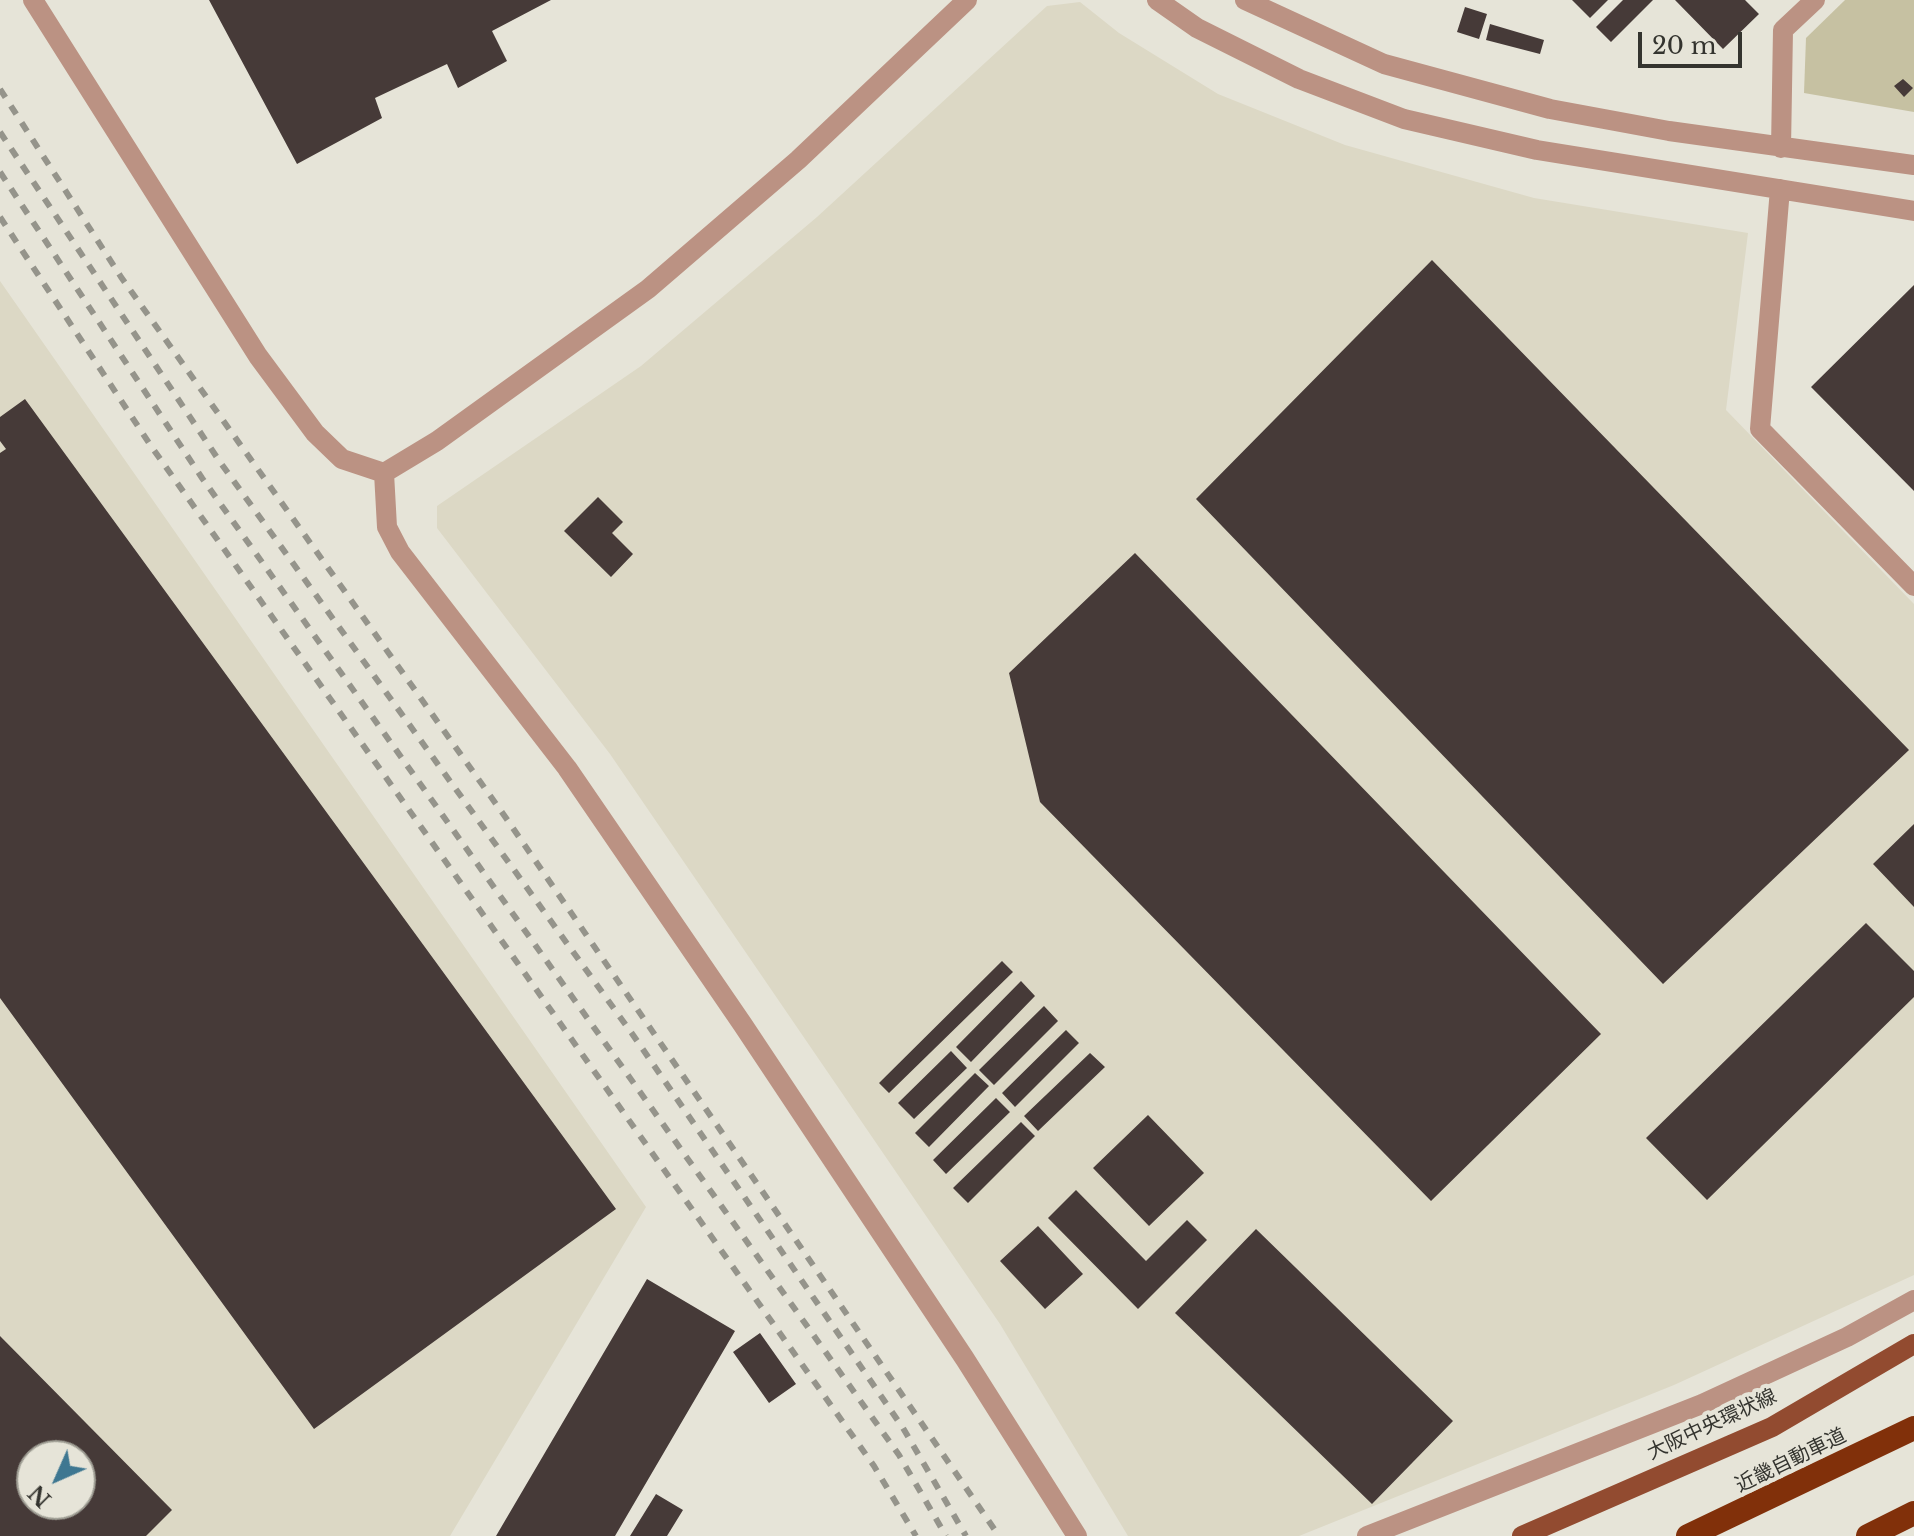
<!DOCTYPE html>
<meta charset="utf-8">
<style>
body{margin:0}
#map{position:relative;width:1914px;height:1536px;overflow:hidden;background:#e6e4d8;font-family:"Libre Baskerville",serif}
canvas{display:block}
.north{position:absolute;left:16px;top:1440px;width:80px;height:80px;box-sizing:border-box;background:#e6e4d8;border:2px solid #9f9e94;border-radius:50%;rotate:225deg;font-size:22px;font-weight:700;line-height:32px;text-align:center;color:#34342f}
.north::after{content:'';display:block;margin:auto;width:28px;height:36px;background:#3e7791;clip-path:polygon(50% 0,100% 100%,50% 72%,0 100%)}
.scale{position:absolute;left:1638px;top:32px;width:104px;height:36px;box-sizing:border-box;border:4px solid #34342f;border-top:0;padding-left:10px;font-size:24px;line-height:28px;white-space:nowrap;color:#34342f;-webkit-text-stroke:6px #e6e4d8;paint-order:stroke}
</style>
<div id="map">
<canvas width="1914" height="1536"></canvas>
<div class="north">N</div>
<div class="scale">20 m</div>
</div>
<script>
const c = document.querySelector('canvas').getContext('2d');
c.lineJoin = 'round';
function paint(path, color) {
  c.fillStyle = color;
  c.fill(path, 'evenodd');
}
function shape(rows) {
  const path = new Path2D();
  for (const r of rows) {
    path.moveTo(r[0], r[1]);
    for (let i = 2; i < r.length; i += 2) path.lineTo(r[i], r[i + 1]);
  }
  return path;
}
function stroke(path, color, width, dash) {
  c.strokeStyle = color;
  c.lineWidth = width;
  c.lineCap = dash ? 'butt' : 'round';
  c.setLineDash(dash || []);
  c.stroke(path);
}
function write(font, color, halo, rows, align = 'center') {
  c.font = font + ' "Libre Baskerville","Noto Sans JP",serif';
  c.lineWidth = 8;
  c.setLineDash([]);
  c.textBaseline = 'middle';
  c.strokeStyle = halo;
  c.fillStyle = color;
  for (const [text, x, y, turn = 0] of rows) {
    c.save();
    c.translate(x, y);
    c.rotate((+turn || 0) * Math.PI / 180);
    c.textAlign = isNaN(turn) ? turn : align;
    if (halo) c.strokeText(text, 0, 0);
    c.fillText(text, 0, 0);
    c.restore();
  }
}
const built = shape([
 [1080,2,1119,33,1218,94,1345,145,1534,198,1748,233,1726,410,1914,604,1914,1275,1674,1385,1299,1536,1128,1536,1000,1324,610,754,437,528,437,506,641,366,817,217,1047,6],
 [0,281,646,1207,450,1536,0,1536],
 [32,1456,80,1456,80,1504,32,1504]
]);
const green = shape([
 [1845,0,1914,0,1914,112,1804,93,1806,38]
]);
const building = shape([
 [209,0,551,0,492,31,507,61,458,88,447,64,375,98,382,118,297,164],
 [1572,0,1608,0,1590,18],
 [1623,0,1653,0,1611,42,1596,27],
 [1675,0,1745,0,1759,14,1723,49],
 [1465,7,1487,14,1479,39,1457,32],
 [1490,24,1544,40,1540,54,1486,40],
 [1903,79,1913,88,1904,97,1894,86],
 [1432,260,1909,750,1663,984,1196,499],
 [1914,285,1914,491,1811,387],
 [25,399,616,1209,314,1429,0,998,0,453,6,449,0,441,0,417],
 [598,497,623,522,612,533,633,554,611,577,564,531],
 [1135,553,1601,1034,1431,1201,1040,802,1009,673],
 [1914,824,1914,907,1873,864],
 [1866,923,1914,971,1914,997,1707,1200,1646,1138],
 [1002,961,1013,972,889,1093,879,1083],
 [1021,981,1035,996,971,1062,956,1047],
 [1044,1006,1058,1021,994,1085,979,1070],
 [1066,1030,1079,1043,1015,1107,1002,1093],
 [951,1051,967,1068,914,1119,898,1103],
 [1090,1053,1105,1067,1038,1131,1024,1116],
 [975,1073,989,1086,929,1147,915,1133],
 [996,1098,1010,1112,946,1174,933,1160],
 [1148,1115,1204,1173,1149,1226,1093,1168],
 [1021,1122,1035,1136,968,1203,953,1188],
 [1076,1190,1146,1261,1187,1220,1207,1240,1138,1309,1048,1218],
 [1038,1226,1083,1274,1045,1309,1000,1261],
 [1256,1229,1453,1421,1372,1504,1175,1313],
 [647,1279,735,1331,615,1536,496,1536],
 [760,1333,796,1384,769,1403,733,1352],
 [0,1336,172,1510,146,1536,0,1536],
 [32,1456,80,1456,80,1504,32,1504],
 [656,1494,683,1510,667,1536,630,1536]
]);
const minor = shape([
 [33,0,258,356,315,433,342,459,384,473,437,441,648,289,798,160,967,0],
 [1157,0,1197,28,1299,79,1404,119,1537,150,1914,211],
 [1245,0,1384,64,1550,109,1669,131,1914,165],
 [1781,148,1783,30,1815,0],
 [1780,189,1760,429,1914,586],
 [384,473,387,527,400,552,567,768,743,1025,965,1359,1077,1536],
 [1367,1536,1702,1404,1847,1337,1914,1300]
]);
const major = shape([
 [1522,1536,1772,1427,1914,1344]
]);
const highway = shape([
 [1688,1536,1914,1428],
 [1868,1536,1914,1513]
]);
const rail = shape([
 [0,89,121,277,506,818,999,1536],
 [0,132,220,462,633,1035,903,1428,966,1536],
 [0,172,202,478,899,1455,946,1536],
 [0,217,151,446,874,1466,916,1536]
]);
const streetNames = [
 ["大阪中央環状線",1712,1425,-25],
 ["近畿自動車道",1791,1461,-26]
];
paint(built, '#dcd8c5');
paint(green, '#c6c1a2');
paint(building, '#463a38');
stroke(minor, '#bb9283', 20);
stroke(major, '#924b30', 20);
stroke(highway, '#81300a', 24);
stroke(rail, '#95948b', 6, [10, 10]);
write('20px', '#34342f', '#e6e4d8', streetNames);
</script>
